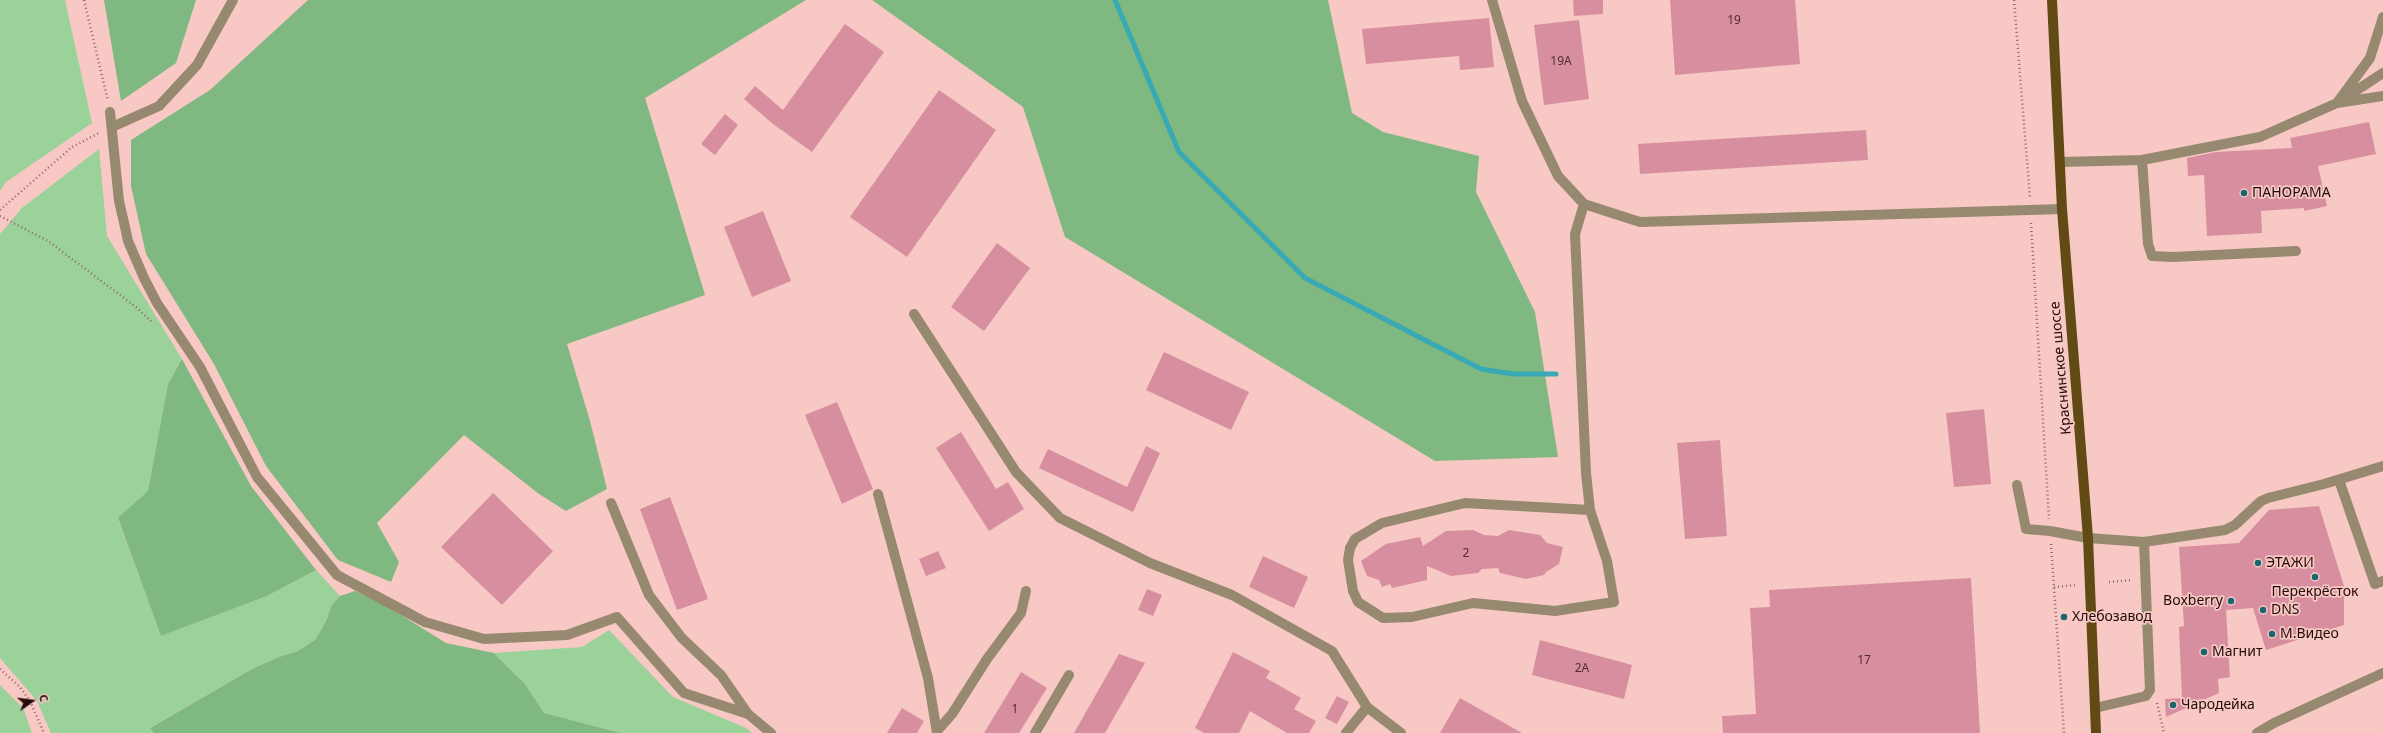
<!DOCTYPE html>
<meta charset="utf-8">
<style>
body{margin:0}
#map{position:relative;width:2383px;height:733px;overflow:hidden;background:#f7c8c4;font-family:"Noto Sans",sans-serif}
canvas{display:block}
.north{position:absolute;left:12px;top:681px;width:40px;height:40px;-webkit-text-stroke:3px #f7c8c4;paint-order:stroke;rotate:76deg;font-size:11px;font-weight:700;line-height:16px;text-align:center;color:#240a09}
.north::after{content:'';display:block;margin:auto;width:14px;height:18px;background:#240a09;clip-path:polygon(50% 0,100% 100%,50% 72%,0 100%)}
</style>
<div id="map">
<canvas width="2383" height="733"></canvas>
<div class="north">С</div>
</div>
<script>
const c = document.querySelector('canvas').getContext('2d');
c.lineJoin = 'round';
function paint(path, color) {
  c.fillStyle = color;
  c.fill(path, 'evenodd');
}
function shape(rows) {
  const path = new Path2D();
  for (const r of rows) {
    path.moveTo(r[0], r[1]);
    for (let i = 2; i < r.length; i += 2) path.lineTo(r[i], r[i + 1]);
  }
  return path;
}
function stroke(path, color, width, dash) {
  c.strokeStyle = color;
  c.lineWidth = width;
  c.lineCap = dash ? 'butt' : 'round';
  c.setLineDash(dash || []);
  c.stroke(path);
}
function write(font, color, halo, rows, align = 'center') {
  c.font = font + ' "Noto Sans",sans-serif';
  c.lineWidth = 3.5;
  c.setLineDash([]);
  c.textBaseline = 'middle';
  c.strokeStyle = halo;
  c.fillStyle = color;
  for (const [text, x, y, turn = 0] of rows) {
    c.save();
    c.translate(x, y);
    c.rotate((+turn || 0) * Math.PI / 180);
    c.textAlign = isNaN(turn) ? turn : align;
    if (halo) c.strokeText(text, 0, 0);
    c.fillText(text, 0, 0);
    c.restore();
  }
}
const green = shape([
 [0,0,65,0,92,123,6,182,0,191],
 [99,149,107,236,182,359,168,384,148,492,118,519,161,636,267,596,316,570,340,596,331,606,327,619,316,639,298,651,279,657,252,669,151,727,154,733,51,733,37,701,0,658,0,234,22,208],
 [609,630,673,697,746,728,752,733,621,733,544,713,525,684,494,653,582,647],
 [0,685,23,708,32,733,0,733]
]);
const forest = shape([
 [104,0,196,0,176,63,121,101],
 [308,0,806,0,645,98,705,295,567,344,590,421,607,489,566,511,539,494,464,435,377,523,399,562,391,582,338,560,266,466,214,364,146,254,131,186,131,140,210,90],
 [872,0,1328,0,1352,113,1383,132,1479,156,1476,192,1535,312,1558,457,1435,461,1065,237,1023,107],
 [182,359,251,486,316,570,267,596,161,636,118,518,148,491,168,384],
 [355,591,382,603,446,643,494,653,525,684,544,713,621,733,154,733,150,728,252,669,279,657,298,651,316,639,327,619,331,606,340,596]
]);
const stream = shape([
 [1115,0,1179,152,1305,278,1481,369,1513,374,1556,374]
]);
const building = shape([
 [1573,0,1603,0,1603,14,1574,16],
 [1670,0,1795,0,1800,64,1675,75],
 [1489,18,1494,67,1460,70,1459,56,1366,64,1362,29],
 [1579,20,1589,99,1544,105,1534,25],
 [845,24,884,52,812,152,773,124,744,99,755,86,783,110],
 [939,90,996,130,907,257,850,217],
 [725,114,738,125,715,155,701,144],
 [2369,122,2376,154,2318,166,2327,206,2304,211,2304,208,2261,211,2262,233,2207,236,2204,175,2188,176,2187,158,2216,152,2292,148,2290,138],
 [1866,130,1868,160,1640,174,1638,144],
 [763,211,791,281,752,297,724,227],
 [997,243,1030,268,984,331,951,307],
 [1164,352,1249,392,1231,430,1146,390],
 [837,402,873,489,842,504,805,415],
 [1984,409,1991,484,1954,487,1946,413],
 [961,432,996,489,1008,482,1024,509,989,531,936,448],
 [1720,440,1727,536,1685,539,1677,443],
 [1146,446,1160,453,1133,512,1039,468,1048,449,1127,487],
 [493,493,553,551,502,605,441,547],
 [670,497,708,599,677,610,640,509],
 [2319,506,2344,586,2344,625,2266,650,2253,608,2226,610,2230,677,2218,679,2219,693,2166,717,2165,699,2182,698,2179,627,2184,626,2179,547,2239,543,2269,510],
 [1473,530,1484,535,1498,536,1509,530,1540,535,1547,543,1563,547,1559,564,1546,572,1544,575,1526,579,1500,573,1498,568,1482,569,1478,573,1451,576,1427,566,1427,580,1392,588,1390,584,1382,587,1379,580,1367,576,1361,561,1386,544,1420,537,1423,546,1446,531],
 [938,551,946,568,926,576,919,559],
 [1263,556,1308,577,1294,608,1249,587],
 [1971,578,1980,733,1723,733,1722,716,1756,714,1750,608,1770,607,1769,590],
 [1147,589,1162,595,1153,616,1138,610],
 [1540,640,1632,665,1624,699,1532,675],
 [1233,652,1270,671,1266,678,1301,698,1294,709,1316,721,1309,733,1287,733,1250,711,1239,733,1204,733,1195,728],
 [1119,654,1145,663,1105,733,1074,733],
 [1021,672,1047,688,1019,733,984,733],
 [1337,696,1349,702,1337,724,1325,718],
 [1460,698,1522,733,1440,733],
 [902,708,924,721,917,733,887,733]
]);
const path = shape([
 [84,0,108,101],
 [2014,0,2030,198],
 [0,210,72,147,99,133],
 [0,216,48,241,136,307,152,322],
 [2031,223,2049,519],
 [2051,544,2064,733],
 [2109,582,2132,580],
 [2054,587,2076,585],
 [0,669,20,687,30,701,44,733],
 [2157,703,2164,733]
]);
const service = shape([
 [1492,0,1522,101,1558,176,1584,204,1640,222,2062,209],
 [2342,100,2383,73],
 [2337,103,2370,58,2383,17],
 [2142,160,2148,244,2152,256,2173,257,2296,251],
 [2060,162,2142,160,2260,137,2337,103,2383,96],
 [1584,204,1575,234,1586,473,1590,510,1607,561,1614,602,1555,611,1473,603,1412,617,1383,618,1358,602,1353,591,1348,560,1350,548,1355,539,1382,523,1465,503,1590,510],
 [914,314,1016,472,1060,518,1150,563,1232,595,1332,651,1367,707,1401,733],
 [2339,480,2375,584,2383,581],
 [2017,485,2026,529,2050,531,2088,538,2144,542,2150,690,2146,696,2095,708],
 [878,494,928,678,937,733],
 [2144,542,2225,530,2235,525,2261,501,2268,498,2324,484,2383,466],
 [937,731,952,714,987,659,1021,613,1026,591],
 [1035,733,1069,675],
 [1346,733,1367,707],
 [2257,733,2274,723,2383,673]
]);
const minor = shape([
 [110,112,119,201,125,227,128,241,144,278,157,303,200,367,257,477,337,575,425,622,484,639,567,635,617,617,684,693,748,714],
 [112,127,159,106,197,65,233,0],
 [611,503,649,595,681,637,721,675,748,714,771,733]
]);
const primary = shape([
 [2052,0,2062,209,2088,538,2096,733]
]);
const markers = [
 [2244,193,4,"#19666e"],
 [2258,563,4,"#19666e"],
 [2315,577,4,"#19666e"],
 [2231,601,4,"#19666e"],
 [2263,610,4,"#19666e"],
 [2064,617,4,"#19666e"],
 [2272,634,4,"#19666e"],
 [2204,652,4,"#19666e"],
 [2173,705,4,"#19666e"]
];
const numberNames = [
 ["19",1734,21],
 ["19А",1561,62],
 ["2",1466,554],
 ["17",1864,661],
 ["2А",1582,669],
 ["1",1015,710]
];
const poiNames = [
 ["ПАНОРАМА",2252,193],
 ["ЭТАЖИ",2266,563],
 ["Перекрёсток",2315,592,"center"],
 ["Boxberry",2223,601,"right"],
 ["DNS",2271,610],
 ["Хлебозавод",2072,617],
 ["М.Видео",2280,634],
 ["Магнит",2212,652],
 ["Чародейка",2181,705]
];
const streetNames = [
 ["Краснинское шоссе",2061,368,-95]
];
paint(green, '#9ad29a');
paint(forest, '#7fb880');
stroke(stream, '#38a9b5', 5);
paint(building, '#d78f9f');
stroke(path, '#8d6966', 2.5, [1, 3]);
stroke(service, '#96896f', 10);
stroke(minor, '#96896f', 10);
stroke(primary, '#614a13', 10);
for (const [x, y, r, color] of markers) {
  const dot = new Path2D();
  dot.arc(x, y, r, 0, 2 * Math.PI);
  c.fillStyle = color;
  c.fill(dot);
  stroke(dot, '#f7c8c4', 1.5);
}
write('12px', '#512b2e', null, numberNames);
write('14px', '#240a09', '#f7c8c4', poiNames, 'left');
write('14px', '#240a09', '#f7c8c4', streetNames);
</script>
